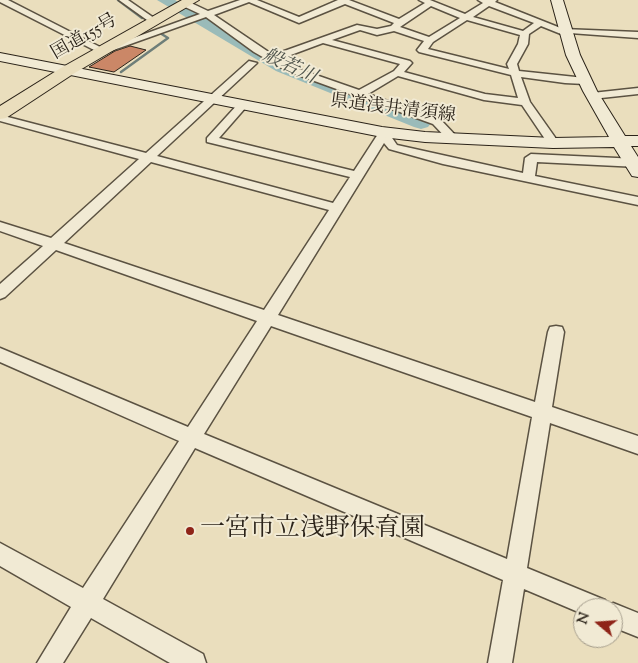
<!DOCTYPE html>
<meta charset="utf-8">
<style>
body{margin:0}
#map{position:relative;width:638px;height:663px;overflow:hidden;background:#eadebd;font-family:"Sorts Mill Goudy",serif}
canvas{display:block}
.north{position:absolute;left:573px;top:598px;width:50px;height:50px;box-sizing:border-box;background:#f1ead4;border:1px solid #a29a89;border-radius:50%;rotate:288deg;font-size:14px;font-weight:700;line-height:20px;text-align:center;color:#2b2319}
.north::after{content:'';display:block;margin:auto;width:18px;height:22px;background:#8f2418;clip-path:polygon(50% 0,100% 100%,50% 72%,0 100%)}
</style>
<div id="map">
<canvas width="638" height="663"></canvas>
<div class="north">N</div>
</div>
<script>
const c = document.querySelector('canvas').getContext('2d');
c.lineJoin = 'round';
function shape(rows) {
  const path = new Path2D();
  for (const r of rows) {
    path.moveTo(r[0], r[1]);
    for (let i = 2; i < r.length; i += 2) path.lineTo(r[i], r[i + 1]);
  }
  return path;
}
function stroke(path, color, width, dash) {
  c.strokeStyle = color;
  c.lineWidth = width;
  c.lineCap = dash ? 'butt' : 'round';
  c.setLineDash(dash || []);
  c.stroke(path);
}
function paint(path, color) {
  c.fillStyle = color;
  c.fill(path, 'evenodd');
}
function write(font, color, halo, rows, align = 'center') {
  c.font = font + ' "Sorts Mill Goudy","Noto Serif JP",serif';
  c.lineWidth = 4;
  c.setLineDash([]);
  c.textBaseline = 'middle';
  c.strokeStyle = halo;
  c.fillStyle = color;
  for (const [text, x, y, turn = 0] of rows) {
    c.save();
    c.translate(x, y);
    c.rotate((+turn || 0) * Math.PI / 180);
    c.textAlign = isNaN(turn) ? turn : align;
    if (halo) c.strokeText(text, 0, 0);
    c.fillText(text, 0, 0);
    c.restore();
  }
}
const stream = shape([
 [118,0,142,18],
 [121,72,168,38,160,33]
]);
const river = shape([
 [157,0,175,0,288,63,428,119,431,123,428,127,421,129,414,127,276,71,157,0]
]);
const building = shape([
 [130,46,146,50,114,72,89,67,115,51,130,46]
]);
const street = shape([
 [0,0,8,0,102,48,94,50,0,2,0,0],
 [119,0,128,0,154,18,147,20,119,0],
 [240,0,257,0,299,17,338,0,349,0,399,19,425,3,419,0,430,0,465,14,483,3,478,0,497,0,495,2,563,29,638,32,638,38,570,33,566,36,541,26,529,34,528,44,517,64,519,71,585,78,590,81,585,84,565,83,521,77,530,102,559,143,553,146,549,145,522,105,484,100,398,76,368,94,441,120,458,138,456,140,448,140,433,124,287,71,254,52,206,17,108,52,100,50,200,14,183,6,183,2,189,2,208,11,240,0],
 [249,2,299,23,345,4,394,23,391,26,377,29,357,25,273,55,214,15,249,2],
 [431,6,460,18,429,37,400,27,431,6],
 [489,6,534,23,523,31,473,17,489,6],
 [467,20,520,35,518,44,507,64,509,69,428,49,433,42,467,20],
 [360,30,377,35,394,31,424,41,417,50,419,52,511,75,518,98,485,94,404,72,412,63,410,61,332,40,360,30],
 [323,43,400,64,394,71,359,90,293,67,280,59,323,43],
 [249,61,257,63,157,156,333,203,350,177,207,142,207,138,238,104,242,103,247,106,219,138,354,171,378,134,376,132,382,129,388,132,397,145,523,173,525,158,531,154,638,159,638,167,537,162,535,176,638,197,638,205,443,164,389,149,384,143,278,315,535,402,548,332,550,327,556,326,562,327,564,332,552,407,638,436,638,454,550,423,527,568,605,600,608,606,613,603,638,613,638,637,613,627,613,608,583,608,583,614,524,589,512,663,488,663,503,580,195,448,103,599,203,654,206,663,170,663,91,618,63,663,37,663,71,607,0,566,0,543,83,588,179,441,0,362,0,348,188,427,257,321,56,250,5,297,0,299,0,284,43,246,0,231,0,222,51,238,139,159,0,121,0,115,146,153,249,61],
 [151,162,329,210,264,310,64,243,151,162],
 [271,326,532,417,507,559,204,434,271,326],
 [638,88,638,94,592,99,587,96,592,93,638,88]
]);
const secondary = shape([
 [551,0,563,0,580,55,597,91,625,136,638,136,638,146,631,146,638,157,638,177,632,176,614,147,553,148,425,142,382,137,0,61,0,53,382,127,425,132,553,138,609,137,583,91,566,55,551,0]
]);
const highway = shape([
 [182,0,199,0,73,74,6,118,0,119,0,106,61,68,182,0]
]);
const markers = [
 [190,531,5,"#8f2418"]
];
const farStreetnames = [
 ["国道155号",85,38,-30],
 ["県道浅井清須線",393,110,7]
];
const farWaternames = [
 ["般若川",289,68,25]
];
const nearPoinames = [
 ["一宮市立浅野保育園",200,531]
];
stroke(stream, '#6e7e79', 2.5);
paint(river, '#9abbb9');
paint(building, '#cb8767');
stroke(building, '#2b2319', 1);
stroke(street, '#5b5242', 3);
stroke(secondary, '#2b2319', 2);
stroke(highway, '#2b2319', 2);
paint(street, '#f1ead4');
paint(secondary, '#f1ead4');
paint(highway, '#eadebd');
for (const [x, y, r, color] of markers) {
  const dot = new Path2D();
  dot.arc(x, y, r, 0, 2 * Math.PI);
  c.fillStyle = color;
  c.fill(dot);
  stroke(dot, '#f1ead4', 2);
}
write('18px', '#2b2319', '#f1ead4', farStreetnames);
write('italic 19px', '#4c5149', '#f1ead4', farWaternames);
write('25px', '#2b2319', '#f1ead4', nearPoinames, 'left');
</script>
